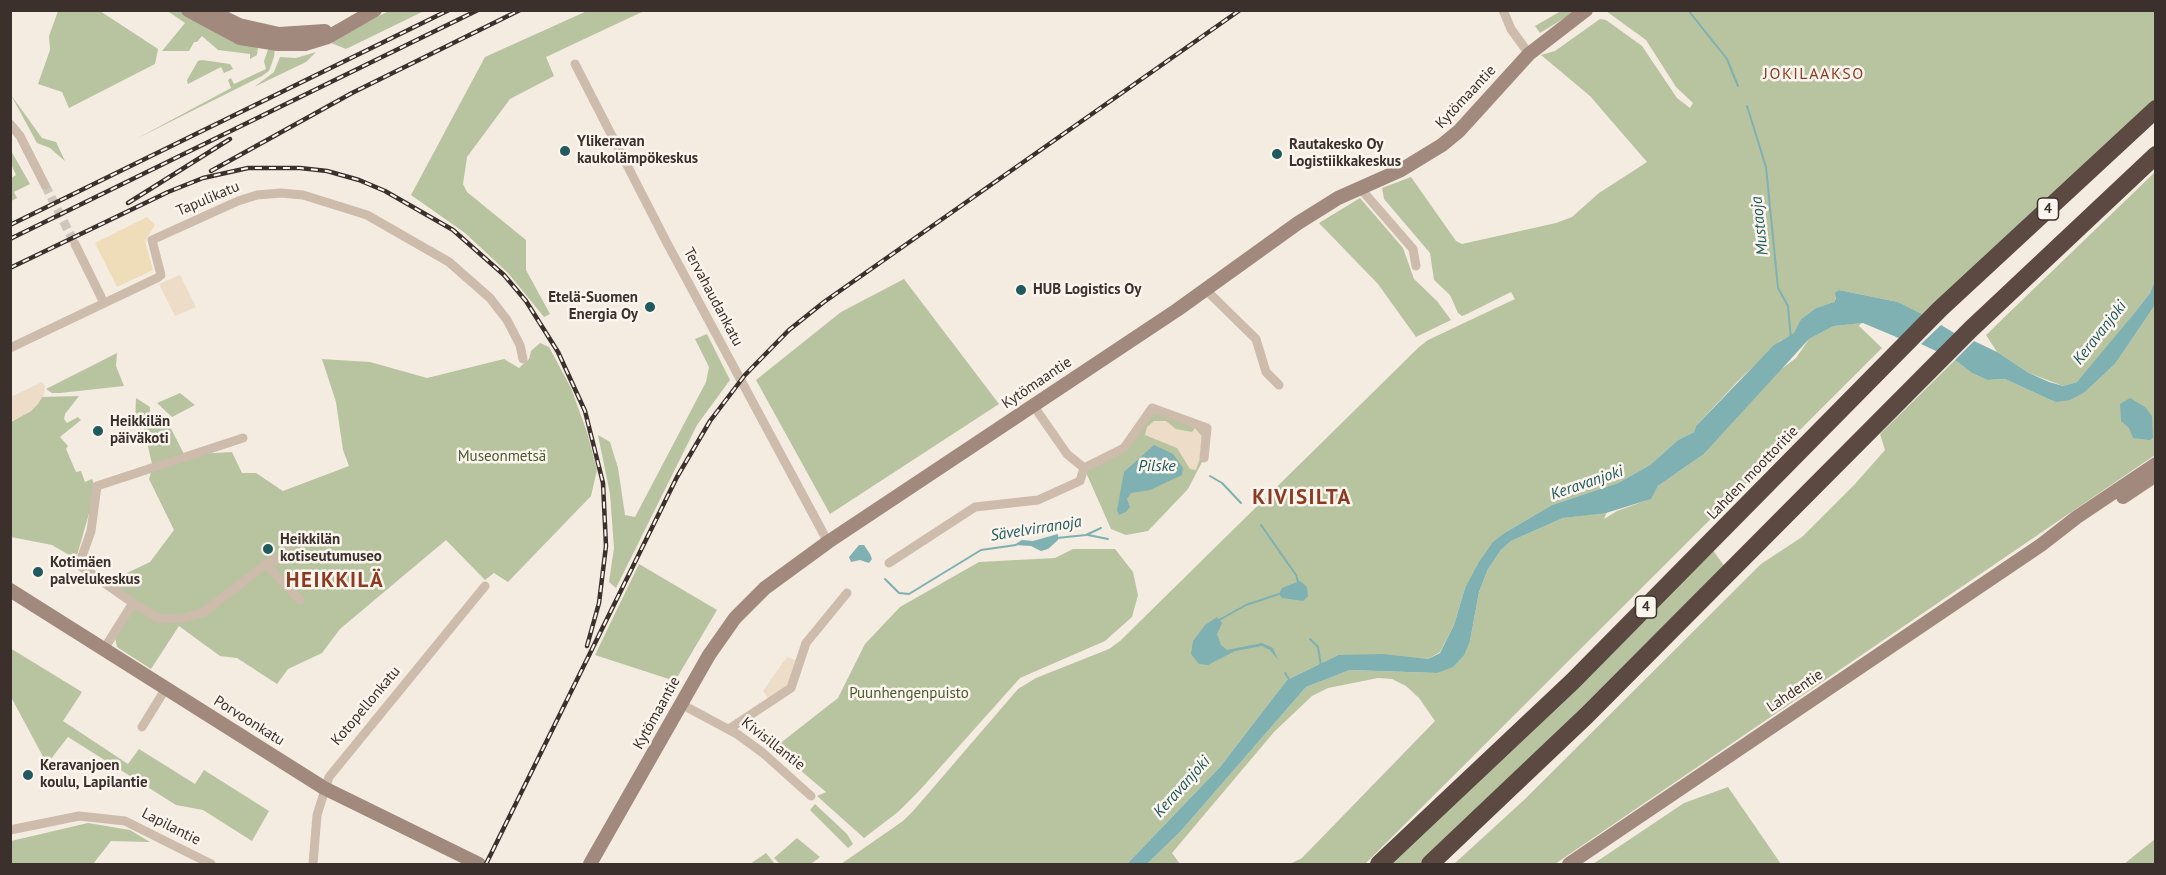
<!DOCTYPE html>
<meta charset="utf-8">
<style>
body{margin:0}
#map{position:relative;width:2166px;height:875px;overflow:hidden;background:#f4ebe1;font-family:"PT Sans",sans-serif}
canvas{display:block}
.frame{position:absolute;inset:0;border:12px solid #3b302b;pointer-events:none}
</style>
<div id="map">
<canvas width="2166" height="875"></canvas>
<div class="frame"></div>
</div>
<script>
const c = document.querySelector('canvas').getContext('2d');
c.lineJoin = 'round';
function paint(path, color) {
  c.fillStyle = color;
  c.fill(path, 'evenodd');
}
function shape(rows) {
  const path = new Path2D();
  for (const r of rows) {
    path.moveTo(r[0], r[1]);
    for (let i = 2; i < r.length; i += 2) path.lineTo(r[i], r[i + 1]);
  }
  return path;
}
function stroke(path, color, width, dash) {
  c.strokeStyle = color;
  c.lineWidth = width;
  c.lineCap = dash ? 'butt' : 'round';
  c.setLineDash(dash || []);
  c.stroke(path);
}
function write(font, color, halo, rows, align = 'center') {
  c.font = font + ' "PT Sans",sans-serif';
  c.lineWidth = 5;
  c.setLineDash([]);
  c.textBaseline = 'middle';
  c.strokeStyle = halo;
  c.fillStyle = color;
  for (const [text, x, y, turn = 0] of rows) {
    c.save();
    c.translate(x, y);
    c.rotate((+turn || 0) * Math.PI / 180);
    c.textAlign = isNaN(turn) ? turn : align;
    if (halo) c.strokeText(text, 0, 0);
    c.fillText(text, 0, 0);
    c.restore();
  }
}
const green = shape([
 [166,10,181,11,258,47,257,55,250,59,250,54,218,50,202,36,197,42,194,42,189,51,162,51,185,23],
 [58,11,100,11,158,49,155,64,69,108,62,92,38,84,50,50,49,36],
 [389,11,424,11,346,49,331,43,347,31],
 [587,11,644,11,546,57,554,76,510,99,467,157,463,184,467,192,526,240,526,270,550,314,544,317,508,273,465,233,411,195,485,57],
 [1561,11,1576,11,1540,33,1535,26],
 [1606,11,2155,11,2155,99,1942,296,1923,317,1898,302,1839,290,1834,302,1816,308,1801,319,1795,333,1780,341,1738,381,1696,426,1694,432,1678,440,1650,465,1618,483,1552,505,1506,532,1465,588,1454,625,1440,652,1428,659,1338,655,1287,680,1220,767,1127,864,841,864,903,821,914,810,1018,689,1036,678,1109,649,1120,641,1419,347,1428,340,1515,299,1511,292,1467,314,1462,316,1458,313,1450,295,1434,280,1430,253,1384,199,1382,188,1411,177,1456,241,1462,244,1556,223,1572,217,1599,193,1647,162,1590,96,1541,55,1555,51,1600,19,1606,20,1642,46,1677,98,1690,108,1693,103,1676,87,1646,40],
 [269,47,275,48,274,57,269,71,262,76,136,139,231,88,228,80,231,78,234,84,266,69,264,61],
 [316,52,306,62,254,87,274,72,280,57,296,58],
 [202,60,230,64,233,69,224,73,221,67,188,84,187,80,198,61],
 [11,95,42,138,56,142,65,161,50,148,37,143],
 [10,149,30,184,14,192,17,198,11,201,11,178,16,175,11,164],
 [2155,172,2155,280,2150,293,2095,364,2077,382,2063,386,2029,373,1997,352,1986,335],
 [1360,198,1403,248,1414,279,1437,301,1451,320,1416,337,1378,284,1319,223],
 [904,279,999,404,830,514,756,380,841,312],
 [2155,305,2155,455,1555,864,1454,864,1524,800,1761,564,1802,537,1855,484,1885,450,1880,434,1955,360,1972,373,1987,380,2005,379,2055,402,2085,392,2115,364],
 [1861,323,1859,326,1882,348,1365,864,1290,864,1302,858,1435,721,1419,698,1406,686,1392,679,1378,678,1328,688,1312,696,1274,732,1172,853,1180,864,1147,864,1180,832,1306,687,1350,670,1437,673,1470,641,1479,592,1488,569,1501,550,1511,541,1563,518,1607,512,1604,519,1617,511,1650,499,1658,486,1704,454,1780,370,1796,358,1809,339,1834,326],
 [707,334,730,380,697,425,616,588,609,582,614,548,610,494,598,435,610,442,618,468,625,515,635,517,706,382,709,367,695,339],
 [540,343,549,347,571,388,587,432,597,470,591,496,508,582,494,573,485,580,446,540,340,629,322,653,288,669,277,684,237,658,220,656,179,626,151,669,117,647,115,637,137,603,108,582,150,562,174,530,149,479,152,469,197,454,232,452,242,473,256,473,283,491,349,466,343,450,336,402,322,359,370,362,427,378,504,359,519,368,529,359,531,351],
 [117,353,116,366,124,386,60,393,52,393,46,389],
 [180,393,195,405,172,417,157,403],
 [79,396,65,414,64,419,67,423,78,417,81,420,60,437,68,446,66,449,76,472,81,471,85,482,92,479,96,489,76,559,52,545,11,537,11,422,31,411,42,397],
 [136,398,150,407,149,424,167,421,184,454,152,464,143,425,135,426],
 [1152,408,1207,428,1203,460,1188,489,1148,531,1126,535,1111,529,1084,468,1124,448],
 [1073,549,1115,549,1133,572,1138,595,1132,617,1105,641,1020,678,919,791,898,812,864,838,817,796,826,792,774,748,838,698,865,644,900,607,979,562,1055,558],
 [1712,549,1725,567,1550,740,1420,864,1388,864],
 [639,564,717,610,675,681,595,655],
 [10,648,82,692,63,721,128,764,139,749,195,784,204,770,269,811,252,841,203,810,176,805,68,737,47,764,11,697],
 [1728,787,1781,864,1593,864,1684,803],
 [815,804,847,834,853,844,848,848,810,810],
 [88,823,130,830,150,842,111,841,93,864,11,864,11,841],
 [797,838,820,857,811,864,780,864,774,858],
 [2155,839,2155,864,2124,864],
 [766,853,775,864,750,864]
]);
const sand = shape([
 [147,217,155,225,145,241,153,270,117,287,95,243]
]);
const plaza = shape([
 [180,275,196,307,175,316,159,284],
 [42,382,45,386,44,394,38,404,31,411,12,421,11,397],
 [1154,421,1166,421,1176,429,1192,432,1195,428,1202,436,1203,449,1196,470,1190,469,1177,448,1145,435,1147,427],
 [787,657,800,662,797,676,771,703,763,691]
]);
const water = shape([
 [2155,280,2155,305,2115,364,2085,392,2070,400,2055,402,2005,379,1987,380,1972,373,1955,360,1974,341,1997,352,2029,373,2049,382,2063,386,2077,382,2132,316,2150,293],
 [1839,290,1898,302,1925,316,1901,339,1863,323,1834,326,1809,339,1704,454,1658,486,1651,499,1606,513,1563,518,1511,541,1501,550,1488,569,1479,592,1470,641,1464,655,1453,667,1437,673,1350,670,1306,687,1180,832,1147,864,1127,864,1220,767,1287,680,1338,655,1382,654,1428,659,1440,653,1454,625,1465,588,1479,562,1493,542,1506,532,1552,505,1618,483,1650,465,1678,440,1694,432,1696,426,1774,345,1794,333,1801,319,1816,308,1834,302,1836,298,1835,293],
 [1941,325,1956,334,1938,352,1921,344],
 [2130,398,2145,407,2152,416,2153,438,2150,440,2133,438,2129,428,2121,421,2120,404],
 [1154,445,1173,454,1183,468,1182,475,1150,490,1131,493,1127,499,1130,507,1126,512,1119,515,1117,510,1124,472],
 [1058,534,1058,540,1048,549,1041,551,1031,546,1014,545,1022,540,1033,541],
 [859,545,864,545,870,554,872,559,869,563,860,560,851,562,849,557],
 [1300,581,1307,587,1308,596,1303,601,1282,598,1279,594,1282,588],
 [1217,617,1222,623,1217,634,1221,645,1227,650,1262,643,1273,648,1278,660,1270,650,1262,646,1235,651,1208,665,1199,664,1191,654,1193,641,1205,625]
]);
const stream = shape([
 [1688,10,1727,59,1738,86],
 [1747,106,1766,167,1778,288,1788,306,1791,339],
 [1210,476,1222,483,1241,503],
 [1261,525,1296,575,1298,582],
 [1088,535,1108,539],
 [1057,538,1086,535,1101,528],
 [885,579,899,593,909,594,981,550,1016,545],
 [1219,620,1246,605,1279,594],
 [1310,639,1318,647,1321,666],
 [1285,673,1290,681]
]);
const streetTunnel = shape([
 [45,185,75,244]
]);
const street = shape([
 [1503,10,1511,29,1529,54],
 [575,64,667,243,828,542],
 [10,124,20,136,45,185],
 [1360,188,1413,249,1416,266],
 [75,244,104,303],
 [1206,290,1256,339,1266,372,1279,385],
 [10,348,157,278,161,275,152,240,238,201,257,195,281,193,303,195,367,215,449,262,490,298,507,320,520,345,523,359],
 [1033,405,1067,454,1084,468,1124,448,1152,408,1207,428,1204,458],
 [889,563,975,507,1038,500,1080,481,1084,468],
 [266,564,289,552],
 [133,603,160,619,185,618,204,612,266,564,300,600],
 [104,649,133,603,79,565,91,531,97,486,243,438],
 [681,704,737,734,763,753,811,796],
 [142,727,166,688],
 [729,729,791,688,806,643,847,593],
 [10,830,79,816,125,821,211,864],
 [313,864,317,815,329,777,485,586]
]);
const secondary = shape([
 [188,10,240,38,278,44,305,44,328,37,375,10],
 [209,10,239,25,279,34,325,31],
 [2123,497,2156,475],
 [10,590,324,788,479,864],
 [590,864,709,655,735,618,765,588,828,542,1177,310,1298,223,1338,198,1401,170,1442,145,1459,131,1529,54,1586,10],
 [1569,864,2041,545,2077,517,2156,464]
]);
const highway = shape([
 [1379,864,1573,681,1940,309,2156,109],
 [1430,864,1587,715,1971,329,2156,155]
]);
const rail = shape([
 [211,171,352,93,520,10],
 [128,203,230,139],
 [10,225,449,10],
 [10,239,478,10],
 [10,268,168,192,203,178,248,168,300,168,327,171,359,180,385,191,453,230,504,275,526,301,558,352,585,411,603,483,606,546,599,603,587,646],
 [486,864,677,477,710,421,745,375,789,330,824,302,1240,10]
]);
const markers = [
 [565,151,6,"#1f5a5e"],
 [1277,154,6,"#1f5a5e"],
 [1021,290,6,"#1f5a5e"],
 [650,307,6,"#1f5a5e"],
 [98,431,6,"#1f5a5e"],
 [268,549,6,"#1f5a5e"],
 [38,572,6,"#1f5a5e"],
 [28,775,6,"#1f5a5e"]
];
const shields = [
 [2048,209,21],
 [1646,607,21]
];
const shieldNames = [
 ["4",2048,209],
 ["4",1646,607]
];
const streetNames = [
 ["Kytömaantie",1466,97,-47],
 ["Tapulikatu",208,199,-23],
 ["Tervahaudankatu",713,297,62],
 ["Kytömaantie",1037,383,-34],
 ["Lahden moottoritie",1753,473,-46],
 ["Lahdentie",1795,691,-34],
 ["Kotopellonkatu",366,706,-50],
 ["Kytömaantie",657,713,-61],
 ["Porvoonkatu",249,721,32],
 ["Kivisillantie",773,744,38],
 ["Lapilantie",171,827,27]
];
const poiNames = [
 ["Ylikeravan",577,142],
 ["kaukolämpökeskus",577,159],
 ["Rautakesko Oy",1289,145],
 ["Logistiikkakeskus",1289,162],
 ["HUB Logistics Oy",1033,290],
 ["Etelä-Suomen",638,298,"right"],
 ["Energia Oy",638,315,"right"],
 ["Heikkilän",110,422],
 ["päiväkoti",110,439],
 ["Heikkilän",280,540],
 ["kotiseutumuseo",280,557],
 ["Kotimäen",50,563],
 ["palvelukeskus",50,580],
 ["Keravanjoen",40,766],
 ["koulu, Lapilantie",40,783]
];
const parkNames = [
 ["Museonmetsä",502,457],
 ["Puunhengenpuisto",909,694]
];
const neighbourhoodNames = [
 ["JOKILAAKSO",1814,74]
];
const waterNames = [
 ["Mustaoja",1760,226,-96],
 ["Keravanjoki",2100,333,-52],
 ["Pilske",1157,466],
 ["Keravanjoki",1587,483,-19],
 ["Sävelvirranoja",1036,529,-9],
 ["Keravanjoki",1182,787,-48]
];
const districtNames = [
 ["KIVISILTA",1302,498],
 ["HEIKKILÄ",335,581]
];
paint(green, '#b8c4a0');
paint(sand, '#efdcb8');
paint(plaza, '#ecdcc8');
paint(water, '#7fb0b2');
stroke(stream, '#7fb0b2', 2);
stroke(streetTunnel, '#cfc6bd', 9, [9, 4.5]);
stroke(street, '#cdbbac', 9);
stroke(secondary, '#a18a7d', 14);
stroke(highway, '#5c4a42', 18);
stroke(rail, '#3b302b', 4.5);
stroke(rail, '#fbf5ee', 2, [7]);
for (const [x, y, r, color] of markers) {
  const dot = new Path2D();
  dot.arc(x, y, r, 0, 2 * Math.PI);
  c.fillStyle = color;
  c.fill(dot);
  stroke(dot, '#fbf5ee', 2);
}
for (const [x, y, w] of shields) {
  const box = new Path2D();
  box.roundRect(x - w / 2, y - 11, w, 22, 4.5);
  c.fillStyle = '#fbf5ee';
  c.fill(box);
  stroke(box, '#3b302b', 1.5);
}
write('bold 14px', '#3b302b', null, shieldNames);
write('15px', '#3b302b', '#fbf5ee', streetNames);
write('bold 15px', '#3b302b', '#fbf5ee', poiNames, 'left');
write('15px', '#4a5a2e', '#fbf5ee', parkNames);
c.letterSpacing = '1.5px';
write('16px', '#8c3b22', '#fbf5ee', neighbourhoodNames);
c.letterSpacing = '0px';
write('italic 16px', '#1f5a5e', '#fbf5ee', waterNames);
c.letterSpacing = '1.5px';
write('bold 21px', '#8c3b22', '#fbf5ee', districtNames);
c.letterSpacing = '0px';
</script>
